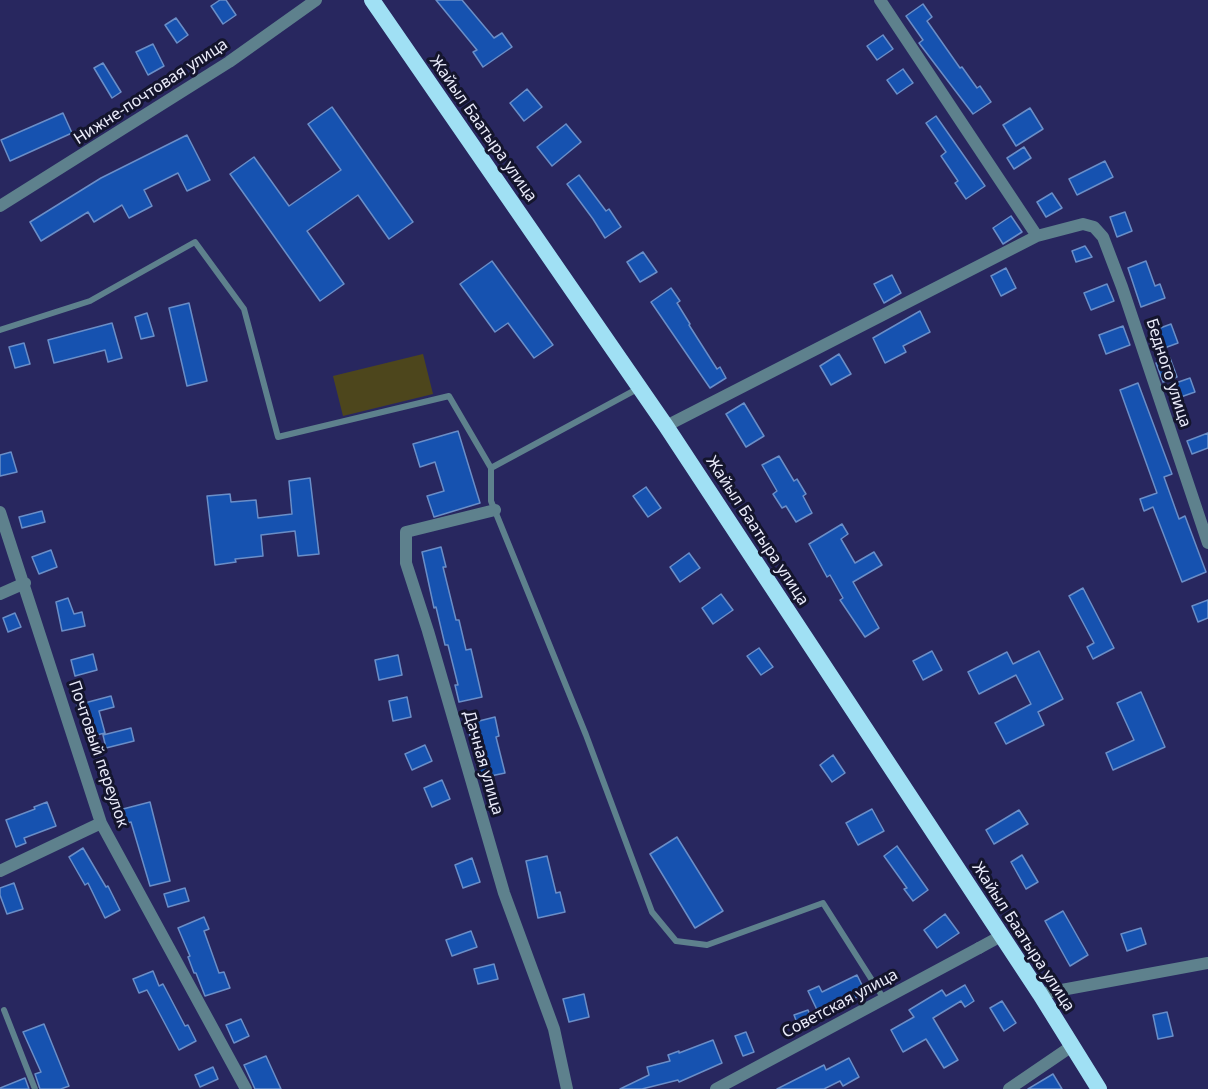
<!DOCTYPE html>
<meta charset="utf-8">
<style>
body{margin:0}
canvas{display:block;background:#28275f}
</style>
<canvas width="1208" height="1089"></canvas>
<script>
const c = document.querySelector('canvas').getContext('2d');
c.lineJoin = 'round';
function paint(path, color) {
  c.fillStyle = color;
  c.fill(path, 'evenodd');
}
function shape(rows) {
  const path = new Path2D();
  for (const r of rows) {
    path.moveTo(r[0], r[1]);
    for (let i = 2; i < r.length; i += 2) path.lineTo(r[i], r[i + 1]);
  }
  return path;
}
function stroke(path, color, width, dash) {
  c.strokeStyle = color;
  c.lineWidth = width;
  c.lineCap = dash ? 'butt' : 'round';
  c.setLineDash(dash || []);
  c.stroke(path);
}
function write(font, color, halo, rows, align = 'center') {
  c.font = font + ' "Noto Sans",sans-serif';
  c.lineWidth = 6;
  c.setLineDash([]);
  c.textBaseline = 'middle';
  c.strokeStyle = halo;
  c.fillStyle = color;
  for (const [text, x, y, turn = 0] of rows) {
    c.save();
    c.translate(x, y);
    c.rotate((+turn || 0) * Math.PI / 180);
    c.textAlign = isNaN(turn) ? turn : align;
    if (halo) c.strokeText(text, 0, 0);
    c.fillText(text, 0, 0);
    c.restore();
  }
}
const green = shape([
 [423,354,433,394,343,416,333,376]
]);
const building = shape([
 [220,0,226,0,236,15,223,24,211,6,220,0],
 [436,0,462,0,494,38,502,33,512,47,483,67,473,52,477,50,436,0],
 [923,4,932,17,927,21,960,68,962,67,977,88,980,86,991,102,973,114,919,43,923,40,906,16,923,4],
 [176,18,188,35,177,43,165,25,176,18],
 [883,35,893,49,877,60,867,46,883,35],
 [153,44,164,66,148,75,136,52,153,44],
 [103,63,121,92,112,98,94,68,103,63],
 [903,69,913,83,897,94,887,80,903,69],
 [527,89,542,107,524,121,510,103,527,89],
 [332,107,413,222,389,239,358,195,307,231,344,284,320,301,230,174,254,157,289,206,341,170,308,124,332,107],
 [1030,108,1043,129,1016,146,1003,125,1030,108],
 [63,113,72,133,10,161,1,140,63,113],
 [936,116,985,186,966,199,955,183,958,181,941,156,946,152,926,123,936,116],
 [566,124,581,142,552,166,537,147,566,124],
 [187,135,210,180,187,191,178,173,144,190,152,206,129,218,122,205,94,222,88,212,41,241,30,222,101,178,187,135],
 [1024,147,1031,158,1014,169,1007,158,1024,147],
 [1105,161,1113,177,1077,195,1069,179,1105,161],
 [579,175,606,211,609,209,621,227,605,238,593,219,567,184,579,175],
 [1052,193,1062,208,1046,217,1037,202,1052,193],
 [1125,212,1132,231,1117,237,1110,217,1125,212],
 [1011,216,1022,232,1003,244,993,228,1011,216],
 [1085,246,1092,257,1076,262,1072,251,1085,246],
 [643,252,657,272,640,282,627,262,643,252],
 [492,261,553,345,534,358,508,323,495,332,460,284,492,261],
 [1146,261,1155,286,1160,284,1165,298,1141,307,1128,268,1146,261],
 [1006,268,1016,288,1001,296,991,276,1006,268],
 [892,275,901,293,884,303,874,284,892,275],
 [1107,284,1114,301,1091,310,1084,293,1107,284],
 [671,288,680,301,677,303,690,324,689,325,717,369,720,367,726,378,710,388,651,302,671,288],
 [189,303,207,381,187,386,169,308,189,303],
 [920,311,930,332,903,346,906,352,885,363,873,338,920,311],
 [147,313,154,336,141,339,135,317,147,313],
 [112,323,122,358,108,362,105,350,54,363,48,340,112,323],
 [1171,324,1178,343,1159,350,1152,331,1171,324],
 [1123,326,1130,345,1106,354,1099,335,1123,326],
 [24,343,30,364,15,368,9,347,24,343],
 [839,354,851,374,831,385,820,366,839,354],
 [1170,358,1177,377,1163,382,1156,363,1170,358],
 [1190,378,1195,392,1175,399,1170,385,1190,378],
 [1138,383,1172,474,1164,477,1179,519,1185,516,1206,572,1182,582,1153,507,1144,511,1140,499,1157,493,1120,390,1138,383],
 [744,403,764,436,746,447,726,414,744,403],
 [458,431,480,503,434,517,427,496,444,491,435,462,420,467,413,444,458,431],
 [1208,433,1208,448,1192,454,1187,441,1208,433],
 [11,452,17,472,0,476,0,455,11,452],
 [779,456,794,481,797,479,806,494,803,496,812,513,796,522,786,506,782,508,773,494,777,491,762,465,779,456],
 [310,478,319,554,298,556,295,531,261,535,263,556,235,559,236,562,215,565,207,496,230,494,231,502,256,500,258,518,292,514,289,481,310,478],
 [646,487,661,508,648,517,633,496,646,487],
 [42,511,45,522,22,528,19,517,42,511],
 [842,524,848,534,841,539,855,563,874,552,882,565,853,582,879,628,865,637,840,600,843,598,830,575,827,577,809,544,842,524],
 [441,547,446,567,443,567,456,620,459,620,466,650,471,649,482,697,459,702,455,685,458,685,448,645,445,645,436,607,434,608,422,552,441,547],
 [51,550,57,567,39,574,32,557,51,550],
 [689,553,700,568,680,582,670,567,689,553],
 [1083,588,1114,648,1093,659,1087,647,1094,643,1069,596,1083,588],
 [721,594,733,610,713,624,702,608,721,594],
 [68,598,74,614,82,612,85,626,62,631,56,602,68,598],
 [1208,600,1208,618,1198,622,1192,606,1208,600],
 [15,613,21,627,8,632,3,618,15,613],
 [759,648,773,667,761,675,747,656,759,648],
 [932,651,942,670,923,680,913,661,932,651],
 [1039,651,1063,699,1038,712,1044,725,1006,744,995,723,1031,704,1016,675,979,694,968,672,1007,652,1013,664,1039,651],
 [93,654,97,670,75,676,71,660,93,654],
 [398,655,402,675,379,680,375,660,398,655],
 [1141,692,1165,747,1113,770,1106,753,1134,740,1117,703,1141,692],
 [111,696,114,707,99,711,105,733,92,736,86,714,80,716,77,705,111,696],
 [407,697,411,717,393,721,389,701,407,697],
 [495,717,499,736,496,737,505,773,481,778,467,724,495,717],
 [131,728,134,741,106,748,103,735,131,728],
 [425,745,432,761,412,770,405,754,425,745],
 [833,755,845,773,832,782,820,765,833,755],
 [442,780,450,799,432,807,424,788,442,780],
 [47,802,56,826,24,838,26,843,16,847,6,820,35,809,34,807,47,802],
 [150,802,170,881,150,886,131,822,127,823,123,809,150,802],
 [872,809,884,831,858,845,846,823,872,809],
 [1019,810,1028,824,994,844,986,830,1019,810],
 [677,837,723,911,695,928,650,854,677,837],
 [897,846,928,890,913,901,904,889,907,888,884,856,897,846],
 [83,848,106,887,108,886,120,910,105,918,88,883,85,885,69,857,83,848],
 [1022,855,1038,882,1026,889,1011,862,1022,855],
 [547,856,556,893,560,892,565,912,538,918,526,861,547,856],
 [472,858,480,882,463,888,455,865,472,858],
 [14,883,23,909,7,914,0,895,0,888,14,883],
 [185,888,189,901,168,907,164,894,185,888],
 [1063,911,1088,955,1070,966,1045,921,1063,911],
 [945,914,959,933,937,948,924,930,945,914],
 [204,917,209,929,204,931,219,973,224,972,230,988,205,996,196,973,194,973,188,957,190,956,178,928,204,917],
 [1141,928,1146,944,1127,951,1121,934,1141,928],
 [471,931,477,947,452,956,446,940,471,931],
 [494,964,498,979,478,984,474,969,494,964],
 [153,971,159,986,163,984,185,1026,188,1025,196,1041,179,1050,147,990,139,993,133,979,153,971],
 [857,975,866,993,819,1014,808,991,819,986,822,992,857,975],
 [965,985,974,1001,965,1007,961,1001,933,1018,958,1060,944,1068,926,1039,903,1052,891,1030,914,1017,909,1010,942,990,946,996,965,985],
 [584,994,589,1017,569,1022,563,999,584,994],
 [1002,1001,1016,1023,1004,1031,990,1008,1002,1001],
 [808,1010,813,1023,799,1028,794,1015,808,1010],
 [1167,1012,1173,1036,1158,1039,1153,1015,1167,1012],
 [241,1019,249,1036,234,1043,226,1025,241,1019],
 [44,1024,69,1086,61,1089,40,1089,35,1074,41,1072,23,1032,44,1024],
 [746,1032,754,1052,743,1056,735,1036,746,1032],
 [713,1040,722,1063,679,1082,678,1080,642,1089,620,1089,649,1075,647,1067,670,1061,668,1055,679,1051,679,1053,713,1040],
 [266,1056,281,1089,255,1089,244,1065,266,1056],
 [849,1058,859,1077,843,1086,840,1081,824,1089,777,1089,824,1065,826,1070,849,1058],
 [213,1067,218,1079,200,1087,195,1075,213,1067],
 [1053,1074,1062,1089,1028,1089,1053,1074],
 [25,1078,29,1089,0,1089,0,1088,25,1078]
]);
const service = shape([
 [0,330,90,301,195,242,244,309,278,437,449,396,491,468],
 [639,388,491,468,491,501,586,735,652,912,676,941,707,945,823,903,884,999],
 [4,1010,35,1089]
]);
const minor = shape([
 [880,0,1037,236],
 [666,426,1037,236,1083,224,1094,227,1103,237,1122,287,1208,543],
 [495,510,406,532,406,563,428,631,504,893,554,1029,567,1089],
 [0,512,101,823,246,1089],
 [0,594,25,583],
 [0,871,101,823],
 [716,1089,979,948],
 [1009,1089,1072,1046]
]);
const tertiary = shape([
 [0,206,229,62,316,0],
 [979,948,1001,936],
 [1040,994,1208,963]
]);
const trunk = shape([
 [372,0,666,426,1040,994,1099,1089]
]);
const streetNames = [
 ["Нижне-почтовая улица",151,92,-33],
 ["Жайыл Баатыра улица",483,129,55],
 ["Бедного улица",1168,373,72],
 ["Жайыл Баатыра улица",757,531,57],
 ["Почтовый переулок",98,754,71],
 ["Дачная улица",483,763,74],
 ["Жайыл Баатыра улица",1023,937,57],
 ["Советская улица",840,1004,-28]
];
paint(green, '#4d461c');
paint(building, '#1652b0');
stroke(building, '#6a8ec8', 1.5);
stroke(service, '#5e818d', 6);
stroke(minor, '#5e818d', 12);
stroke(tertiary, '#5e818d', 12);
stroke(trunk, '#a0e0f4', 16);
write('16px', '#eaebfa', '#14152d', streetNames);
</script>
